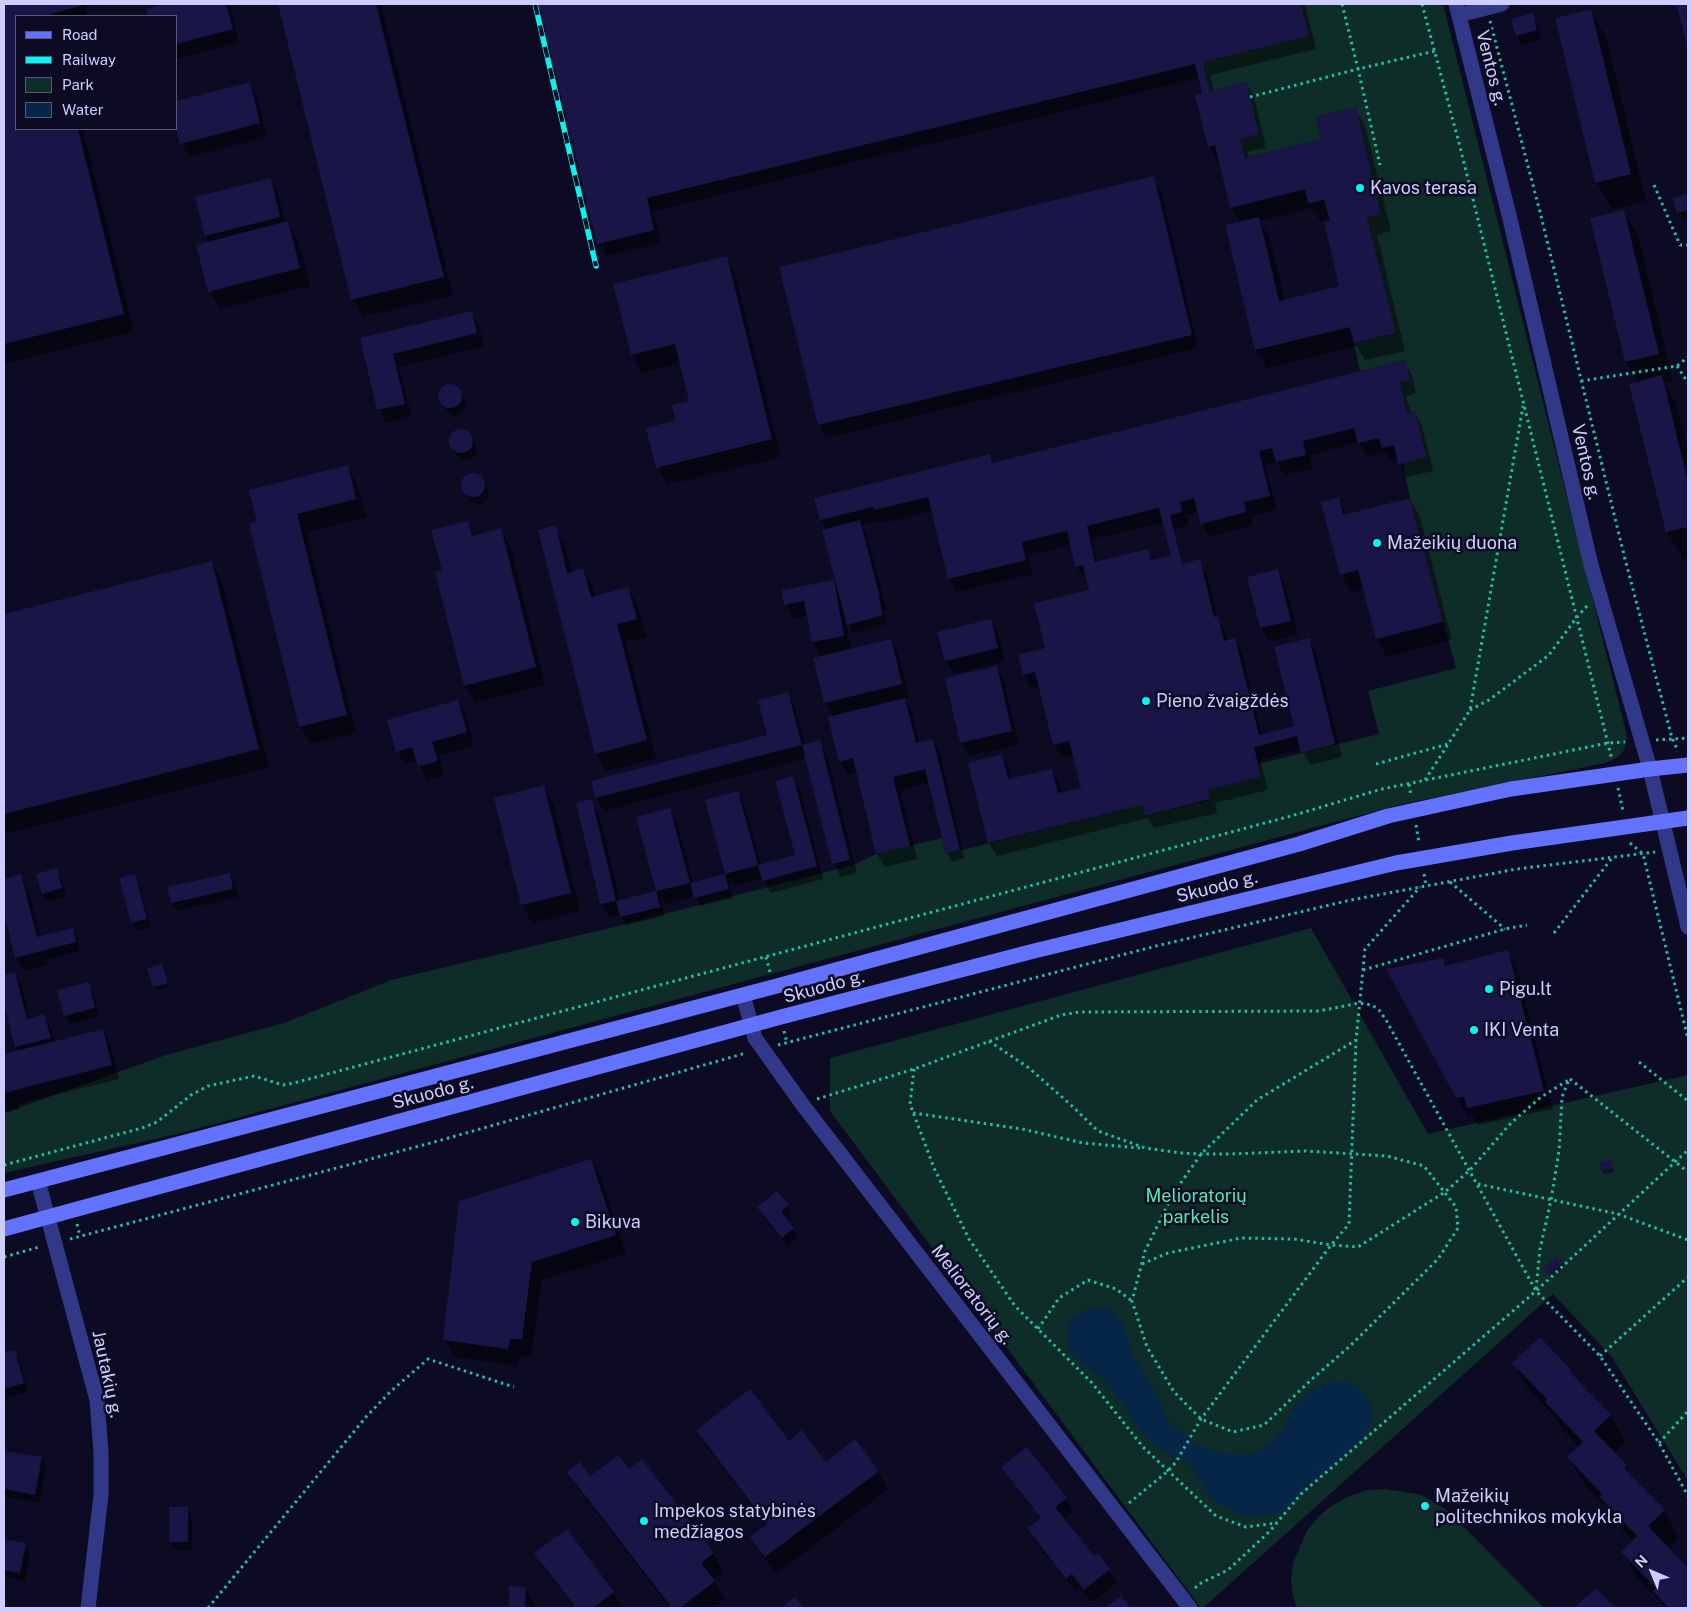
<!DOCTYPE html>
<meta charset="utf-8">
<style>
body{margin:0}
#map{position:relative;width:1692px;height:1612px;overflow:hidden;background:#0c0b23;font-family:"Public Sans",sans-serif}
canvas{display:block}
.frame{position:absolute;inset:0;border:5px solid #cdcdff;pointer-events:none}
.legend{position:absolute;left:15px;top:15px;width:162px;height:115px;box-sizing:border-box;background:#0c0b23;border:1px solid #59597b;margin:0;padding:6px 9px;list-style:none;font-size:15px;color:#cdcdff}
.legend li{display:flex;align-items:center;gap:10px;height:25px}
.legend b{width:25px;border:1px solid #59597b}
.north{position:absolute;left:1627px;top:1547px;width:50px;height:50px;-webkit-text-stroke:4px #0c0b23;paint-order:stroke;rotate:315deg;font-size:14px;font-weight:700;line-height:20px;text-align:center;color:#cdcdff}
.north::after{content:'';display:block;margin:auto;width:18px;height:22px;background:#cdcdff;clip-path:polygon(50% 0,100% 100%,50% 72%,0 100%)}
</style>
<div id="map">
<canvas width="1692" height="1612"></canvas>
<div class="frame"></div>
<ul class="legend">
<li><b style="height:6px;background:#6473ff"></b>Road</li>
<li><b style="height:6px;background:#00f8f3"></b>Railway</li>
<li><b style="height:14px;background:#0e2d28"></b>Park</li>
<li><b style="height:14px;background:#062647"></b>Water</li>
</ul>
<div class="north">N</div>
</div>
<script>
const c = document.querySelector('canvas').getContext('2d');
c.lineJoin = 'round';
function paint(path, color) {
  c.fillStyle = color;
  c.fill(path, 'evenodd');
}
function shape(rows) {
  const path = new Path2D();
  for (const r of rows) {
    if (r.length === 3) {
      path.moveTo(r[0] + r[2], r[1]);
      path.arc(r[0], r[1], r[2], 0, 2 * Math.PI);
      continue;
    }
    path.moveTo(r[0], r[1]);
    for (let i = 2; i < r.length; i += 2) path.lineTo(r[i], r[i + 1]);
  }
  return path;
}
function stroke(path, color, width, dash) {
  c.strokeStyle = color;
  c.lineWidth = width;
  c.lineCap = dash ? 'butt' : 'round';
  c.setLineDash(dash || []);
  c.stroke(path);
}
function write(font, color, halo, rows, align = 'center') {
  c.font = font + ' "Public Sans",sans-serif';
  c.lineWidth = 5;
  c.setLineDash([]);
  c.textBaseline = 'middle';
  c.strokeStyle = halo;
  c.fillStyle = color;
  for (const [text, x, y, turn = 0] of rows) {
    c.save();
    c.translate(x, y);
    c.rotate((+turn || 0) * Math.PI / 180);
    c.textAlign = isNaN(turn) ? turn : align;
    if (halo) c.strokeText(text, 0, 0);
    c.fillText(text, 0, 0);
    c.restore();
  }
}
const green = shape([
 [1301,4,1443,4,1624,724,1627,736,1624,750,1618,757,1605,763,1398,805,177,1134,4,1173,4,1113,166,1055,284,1023,391,980,618,926,853,865,876,854,942,838,946,854,1143,805,1146,816,1210,800,1208,790,1261,777,1258,764,1379,734,1368,691,1456,668,1410,498,1403,463,1427,457,1415,411,1407,413,1400,382,1410,380,1405,360,1360,371,1354,343,1396,333,1367,217,1381,213,1356,108,1316,117,1321,139,1245,158,1240,139,1259,134,1247,82,1210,91,1203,62,1309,36],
 [1311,928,1428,1134,1688,1075,1688,1481,1612,1357,1553,1294,1203,1608,1201,1608,830,1111,830,1058],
 [1385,1489,1422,1495,1447,1510,1544,1608,1297,1608,1293,1596,1291,1580,1293,1563,1307,1531,1319,1516,1330,1507,1347,1497,1367,1490]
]);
const water = shape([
 [1104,1308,1113,1312,1123,1323,1133,1356,1159,1397,1165,1416,1172,1425,1197,1445,1224,1454,1243,1455,1257,1452,1271,1443,1282,1430,1296,1403,1313,1389,1326,1383,1345,1381,1358,1387,1367,1395,1373,1415,1369,1431,1360,1442,1307,1487,1285,1511,1279,1514,1254,1517,1237,1514,1210,1498,1198,1477,1189,1464,1181,1458,1168,1454,1156,1447,1142,1434,1114,1392,1103,1380,1071,1354,1067,1341,1067,1328,1074,1318,1087,1309]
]);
const shadow = shape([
 [4,4,85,4,88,16,16,16,16,129,83,129,134,332,6,363,4,359],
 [169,4,229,4,239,42,176,59,176,16,150,16,148,10],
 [279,4,381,4,453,295,363,317,353,300],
 [540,4,1305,4,1316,49,1210,75,1214,91,1246,83,1254,96,1266,148,1247,152,1250,158,1323,140,1355,109,1365,126,1391,231,1377,235,1405,351,1365,360,1357,346,1267,368,1256,350,1226,226,1240,223,1231,207,1219,159,1217,160,1209,146,1204,94,1200,78,653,211,661,243,606,256,598,243],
 [1312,208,1320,221,1330,218,1341,287,1285,301,1269,236,1260,221],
 [1677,4,1688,4,1688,47],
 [1590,11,1606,37,1646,201,1612,209,1596,182],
 [1532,14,1537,23,1541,39,1522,45,1517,36,1512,20],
 [249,84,257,97,267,137,189,157,182,143],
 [1153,178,1161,191,1198,348,826,438,819,425],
 [270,179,278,193,285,223,288,222,298,240,310,286,220,309,210,291,210,243,206,236],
 [1688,195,1688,219,1683,221,1678,212,1674,199],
 [1623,211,1639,238,1673,381,1664,383,1676,403,1688,451,1688,557,1683,559,1667,532,1630,384,1638,382,1626,362],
 [726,258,736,276,781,457,667,485,657,467,677,421,690,402,681,363,642,373,632,355,614,285],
 [471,312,479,325,484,346,399,367,412,417,386,423,379,410,361,339],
 [1404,362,1412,375,1416,393,1406,396,1411,413,1415,413,1422,426,1433,471,1407,477,1398,459,1391,461,1385,452,1367,456,1359,442,1310,455,1313,468,1284,475,1277,462,1265,465,1277,509,1250,516,1253,525,1209,536,1202,523,1199,512,1186,515,1189,525,1173,529,1181,559,1184,565,1199,561,1207,574,1217,617,1225,631,1228,641,1234,640,1242,653,1262,736,1296,727,1308,640,1316,653,1342,757,1310,765,1302,749,1260,760,1268,790,1215,803,1217,813,1154,828,1148,818,997,856,989,843,1002,755,1009,769,1012,780,1052,770,1059,783,1062,794,1082,788,1074,755,1062,758,1054,744,1040,686,1031,688,1024,675,1019,656,1046,649,1091,591,1087,573,1081,575,1077,566,1071,545,1028,555,1033,574,957,592,949,579,933,511,883,523,881,520,861,525,867,535,887,611,884,611,887,624,853,633,846,621,851,650,890,640,898,653,909,697,904,699,912,712,919,743,933,740,940,753,964,858,952,862,947,853,930,783,900,790,917,859,885,867,877,854,857,772,848,775,840,761,833,717,826,703,815,659,822,657,813,642,808,615,793,618,786,605,783,591,833,581,839,592,827,530,821,520,989,455,994,464],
 [1164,522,1173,556,1154,561,1147,550,1097,562,1092,539],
 [452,385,459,390,464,399,466,407,461,414,453,416,447,411,441,402,439,394,444,387],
 [463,430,470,435,475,444,477,452,472,459,465,460,458,456,452,447,451,439,455,432],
 [347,466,357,484,366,517,306,532,356,733,311,744,300,726,258,523],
 [475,474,482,479,487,488,489,496,484,503,476,505,469,500,464,491,462,483,467,476],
 [1338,499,1348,516,1410,499,1420,517,1452,640,1387,657,1377,639,1364,589,1351,592,1341,574],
 [467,522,475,536,500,530,511,547,545,685,475,703,465,685,443,571],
 [555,527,565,545,572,573,583,570,593,588,595,597,628,588,638,606,646,637,626,642,656,758,606,771,596,753],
 [212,563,222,581,269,767,4,834,4,615],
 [1278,571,1285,584,1298,634,1269,641,1261,628,1249,578],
 [990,620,998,633,1005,661,954,674,946,661],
 [996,667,1004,681,1019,745,969,756,962,743,947,679],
 [788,694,793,702,805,745,819,742,827,755,857,873,841,877,834,864,807,758,604,811,597,798,592,781,768,736],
 [458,702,466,715,474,746,439,756,444,775,427,780,418,761,405,764,397,751],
 [792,778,800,791,823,879,771,893,763,879,734,886,729,877,733,898,700,906,695,896,665,904,660,894,664,916,626,925,621,914,609,917,601,904,577,804,591,801,599,814,620,901,658,892,638,818,669,810,677,823,693,883,726,875,738,792,745,806,761,865,796,856],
 [544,787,554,805,580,911,532,923,522,905,496,799],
 [56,870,61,878,66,897,48,902,43,894],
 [229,874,234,883,238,897,177,911,172,903],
 [134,875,139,884,151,927,137,931,132,923,120,879],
 [20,876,28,889,41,938,72,930,77,938,80,951,46,960,48,965,24,971,17,958,4,908,4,880],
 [1507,951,1517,969,1553,1109,1478,1125,1472,1115,1467,1116,1457,1097,1442,960,1446,966],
 [162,965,169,987,156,990,154,987],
 [14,973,22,986,30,1019,44,1016,51,1029,55,1042,103,1030,110,1044,119,1079,18,1104,19,1109,4,1113,4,1047,6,1055,19,1051,16,1047,4,999,4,976],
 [88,983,93,992,99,1016,70,1024,65,1015],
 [591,1160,601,1178,626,1253,542,1280,531,1357,520,1356,518,1366,455,1357,445,1339],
 [1610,1161,1614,1172,1604,1174,1602,1170],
 [787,1206,792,1214,786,1220,798,1237,788,1246,763,1216,758,1207],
 [1562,1263,1564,1267,1552,1278,1547,1273],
 [14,1352,19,1360,28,1392,4,1399,4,1355],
 [1514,1363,1571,1372,1577,1380,1610,1416,1626,1442,1614,1453,1626,1466,1634,1481,1664,1511,1679,1538,1668,1549,1688,1571,1688,1608,1664,1608,1661,1602,1638,1579,1623,1552,1634,1542,1616,1523,1608,1509,1584,1484,1568,1457,1579,1447,1562,1429,1555,1417,1529,1390],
 [697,1430,788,1443,825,1463,878,1471,888,1489,776,1574,762,1555,751,1537,767,1526,708,1448],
 [4,1452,41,1458,46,1467,40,1503,4,1497],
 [642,1460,713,1554,723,1572,713,1580,725,1599,713,1608,670,1608,579,1490,569,1472,590,1478,628,1471],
 [1003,1467,1066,1498,1073,1512,1063,1519,1094,1558,1098,1555,1117,1583,1092,1602,1080,1587,1075,1591,1036,1542,1029,1529,1041,1519,1011,1480],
 [187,1508,192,1517,192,1550,176,1550,171,1542],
 [4,1540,25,1544,30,1552,25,1581,4,1577],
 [536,1553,613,1593,621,1606,618,1608,575,1608,543,1567],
 [510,1588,525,1589,536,1608,510,1608]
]);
const building = shape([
 [4,4,80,4,81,6,50,14,50,16,16,16,16,129,78,129,124,314,4,344],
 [164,4,226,4,233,29,176,44,176,16,148,16,146,9],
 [278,4,376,4,444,277,351,300],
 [539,4,1301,4,1309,36,1203,62,1210,91,1247,82,1259,134,1240,139,1245,158,1321,139,1316,117,1356,107,1381,214,1367,217,1396,333,1354,343,1350,327,1255,350,1225,225,1259,217,1279,301,1339,286,1324,222,1330,221,1324,200,1308,203,1305,189,1230,208,1215,145,1208,147,1195,95,1202,93,1195,64,647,198,654,230,597,244],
 [1676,4,1688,4,1688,49],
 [1591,9,1631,174,1595,183,1555,18],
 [1533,13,1537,30,1516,36,1511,19],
 [250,82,260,123,180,144,176,128,176,101],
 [1154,176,1192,335,818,425,779,267],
 [271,178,280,217,205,236,195,197],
 [1688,194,1688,210,1677,213,1673,198],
 [1624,210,1659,354,1625,362,1590,218],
 [288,221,300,268,208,292,196,245],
 [727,256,772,439,656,468,646,428,676,420,672,405,689,401,675,344,631,355,613,284],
 [472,311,477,333,393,354,405,404,377,410,360,338],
 [1405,360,1410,380,1400,382,1407,413,1415,411,1427,457,1398,465,1394,445,1382,448,1379,438,1358,443,1354,428,1303,441,1306,455,1276,462,1272,448,1259,451,1270,496,1244,502,1246,512,1201,524,1194,498,1180,502,1182,512,1170,515,1182,564,1200,559,1214,617,1218,616,1224,641,1235,638,1259,735,1294,726,1274,647,1309,638,1335,744,1301,753,1297,736,1254,747,1261,777,1208,790,1210,799,1145,816,1143,805,988,843,968,763,1002,754,1008,779,1052,769,1058,793,1081,788,1069,741,1053,745,1035,672,1023,675,1018,655,1045,648,1034,603,1089,590,1083,565,1075,567,1067,531,1022,542,1026,560,948,579,928,497,874,510,873,507,820,520,814,498,990,454,992,463],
 [1159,508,1171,556,1151,560,1148,549,1095,562,1087,526],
 [1662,375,1688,482,1688,527,1666,532,1629,384],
 [450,396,12],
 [461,441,12],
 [348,465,356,499,297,514,347,715,299,727,249,524,257,522,249,490],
 [473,485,12],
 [1339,497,1343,515,1410,498,1443,622,1376,639,1358,570,1340,575,1321,502],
 [860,520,880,597,879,598,883,615,847,625,822,530],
 [468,521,472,536,501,528,536,667,464,686,435,572,442,570,431,530],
 [556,525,567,573,583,568,591,597,628,587,637,619,617,624,647,740,595,754,538,530],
 [212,561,259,749,4,814,4,614],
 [1278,569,1291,621,1260,628,1247,577],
 [834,580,844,636,812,642,804,601,784,605,782,590],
 [991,619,998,648,945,661,937,632],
 [891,639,902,684,824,703,813,658],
 [997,666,1012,731,960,743,945,678],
 [788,692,802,745,595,798,591,781,767,735,758,700],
 [905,698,916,743,933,739,960,850,946,854,925,769,893,777,910,846,876,854,853,758,839,762,828,717],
 [458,700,467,732,432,742,438,761,418,767,412,747,396,752,387,720],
 [820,740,850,860,832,864,802,745],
 [793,776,817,866,762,881,758,865,795,855,775,781],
 [544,785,571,893,521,905,494,798],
 [738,791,758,865,725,874,705,800],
 [592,799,616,901,656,891,660,907,620,917,616,901,600,904,576,803],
 [670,808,690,883,656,891,636,817],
 [57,868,62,888,42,894,36,874],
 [230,873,233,889,171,903,167,887],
 [21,874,37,937,73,928,76,942,15,958,4,913,4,879],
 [135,874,147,919,131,923,119,878],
 [725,874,729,889,694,898,690,883],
 [1508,950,1544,1091,1467,1108,1464,1097,1456,1098,1386,969,1443,958,1445,966],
 [162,964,168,983,153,987,147,968],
 [15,972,27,1019,44,1014,51,1038,15,1047,4,1004,4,975],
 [89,982,95,1008,64,1016,57,990],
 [103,1029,112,1065,4,1093,4,1054],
 [591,1159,616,1235,532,1262,522,1339,510,1339,508,1349,443,1340,459,1201],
 [1610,1160,1612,1168,1601,1171,1599,1163],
 [777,1191,789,1205,781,1211,794,1228,782,1238,757,1207],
 [1557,1256,1563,1263,1549,1275,1543,1269],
 [1540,1337,1572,1371,1571,1373,1611,1415,1594,1431,1627,1465,1624,1468,1665,1510,1648,1526,1688,1568,1688,1608,1669,1608,1653,1591,1656,1588,1621,1552,1637,1536,1599,1496,1602,1494,1567,1457,1583,1442,1545,1402,1547,1399,1512,1363],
 [15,1350,24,1383,4,1389,4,1353],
 [750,1389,789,1441,802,1430,826,1462,855,1439,879,1471,765,1557,750,1537,767,1524,696,1430],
 [1027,1447,1067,1498,1055,1507,1094,1556,1098,1553,1110,1569,1084,1590,1072,1574,1066,1579,1027,1528,1041,1518,1001,1467],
 [4,1451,42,1457,35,1495,4,1489],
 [618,1455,629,1469,642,1459,714,1553,701,1563,715,1581,680,1608,672,1608,567,1472,580,1462,590,1476],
 [169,1507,188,1507,188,1542,169,1542],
 [567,1529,614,1592,593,1608,576,1608,534,1553],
 [4,1539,26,1543,20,1573,4,1570],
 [509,1586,526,1587,525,1608,509,1608],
 [1596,1588,1615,1608,1574,1608],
 [1121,1596,1131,1608,1105,1608],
 [795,1597,804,1608,781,1608]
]);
const path = shape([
 [1342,4,1358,69,1435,51],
 [1422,4,1459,143,1612,760],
 [1490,21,1540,212,1625,559,1672,738,1678,751],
 [1250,97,1358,69,1380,165],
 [1654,185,1680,245,1688,245],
 [1677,366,1688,383],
 [1581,381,1677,366,1688,357],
 [1470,710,1489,700,1549,655,1577,617,1587,606],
 [1656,740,1688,738],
 [1376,764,1448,744],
 [1425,780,1470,710,1523,406],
 [1409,784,1411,796],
 [1618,788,1623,811],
 [1416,825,1419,843],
 [1630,843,1643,854,1688,1039],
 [1424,874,1426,886],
 [1450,882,1505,929],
 [1554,933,1612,858],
 [766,957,770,972],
 [1363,970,1505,929,1527,925],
 [784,1031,787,1043],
 [989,1041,1029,1068,1071,1105,1098,1131,1145,1148,1181,1153,1201,1154,1231,1154,1306,1151,1387,1156,1424,1166,1456,1207,1458,1228,1438,1259,1350,1346,1312,1379,1264,1425,1233,1432,1201,1419,1174,1392,1147,1347,1132,1301,1145,1251,1173,1194,1201,1154,1257,1100,1356,1040],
 [778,1045,1156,946,1351,900,1517,869,1655,852],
 [1639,1062,1688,1101],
 [914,1069,910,1104,934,1168,969,1239,1015,1306,1092,1383,1143,1447,1216,1516,1246,1527,1277,1523],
 [1570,1079,1688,1172],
 [817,1099,914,1069,1061,1015,1079,1012,1319,1011,1359,1003,1372,1005,1379,1010,1386,1020,1536,1291,1600,1356,1659,1443,1688,1496],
 [913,1113,1022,1129,1083,1143,1140,1148],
 [4,1165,142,1128,157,1122,191,1095,208,1086,254,1076,283,1085,294,1083,1291,816,1382,789,1608,743,1625,742],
 [1478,1184,1618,1214,1688,1240],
 [77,1224,80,1236],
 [70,1239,438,1141,746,1053],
 [4,1257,39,1247],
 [1142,1264,1168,1253,1241,1238,1294,1239,1331,1245,1358,1247,1445,1192,1470,1170,1511,1123,1541,1097,1570,1079],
 [1536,1289,1540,1249,1551,1200,1559,1151,1562,1097,1569,1079],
 [1038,1329,1059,1298,1088,1280,1116,1289,1132,1301],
 [1600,1356,1688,1277],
 [1659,1443,1688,1411],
 [1129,1503,1168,1471,1176,1462,1201,1419,1331,1245,1349,1224,1356,1040,1365,949,1420,887],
 [1195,1588,1199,1584,1228,1570,1270,1531,1301,1494,1536,1291,1688,1150],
 [208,1608,366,1417,391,1391,428,1359,514,1387]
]);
const street = shape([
 [1456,4,1510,219,1591,565,1650,769,1688,927],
 [1459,15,1502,4],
 [743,995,755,1038,802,1104,1190,1608],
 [38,1181,97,1400,101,1452,101,1495,88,1608]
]);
const secondary = shape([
 [4,1190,773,987,1299,844,1388,816,1511,789,1650,769,1688,765],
 [4,1229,781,1017,1030,952,1396,863,1512,843,1688,818]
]);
const rail = shape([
 [535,4,596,266]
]);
const markers = [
 [1360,188,5,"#00f8f3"],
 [1377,543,5,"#00f8f3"],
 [1146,701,5,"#00f8f3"],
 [1489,989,5,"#00f8f3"],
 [1474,1030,5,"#00f8f3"],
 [575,1222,5,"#00f8f3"],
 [1425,1506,5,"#00f8f3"],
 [644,1521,5,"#00f8f3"]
];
const streetNames = [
 ["Ventos g.",1491,68,76],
 ["Ventos g.",1586,462,77],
 ["Skuodo g.",1217,887,-14],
 ["Skuodo g.",824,987,-15],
 ["Skuodo g.",433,1093,-15],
 ["Melioratorių g.",972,1295,52],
 ["Jautakių g.",107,1374,78]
];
const poiNames = [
 ["Kavos terasa",1370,188],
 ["Mažeikių duona",1387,543],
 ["Pieno žvaigždės",1156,701],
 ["Pigu.lt",1499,989],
 ["IKI Venta",1484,1030],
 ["Bikuva",585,1222],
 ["Mažeikių",1435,1496],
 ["politechnikos mokykla",1435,1517],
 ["Impekos statybinės",654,1511],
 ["medžiagos",654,1532]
];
const parkNames = [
 ["Melioratorių",1196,1196],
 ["parkelis",1196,1217]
];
paint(green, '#0e2d28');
paint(water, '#062647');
paint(shadow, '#0007');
paint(building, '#191546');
stroke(path, '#21bfa2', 3, [2.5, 4]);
stroke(street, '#313887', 15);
stroke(secondary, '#6473ff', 15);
stroke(rail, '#00f8f3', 5.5);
stroke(rail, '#0c0b23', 4, [11]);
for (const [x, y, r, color] of markers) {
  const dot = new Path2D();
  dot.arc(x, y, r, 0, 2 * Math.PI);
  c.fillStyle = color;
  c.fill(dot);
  stroke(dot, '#0c0b23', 2);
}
write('18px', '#cdcdff', '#0c0b23', streetNames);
write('18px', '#cdcdff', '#0c0b23', poiNames, 'left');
write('18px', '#4debb0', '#0c0b23', parkNames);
</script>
